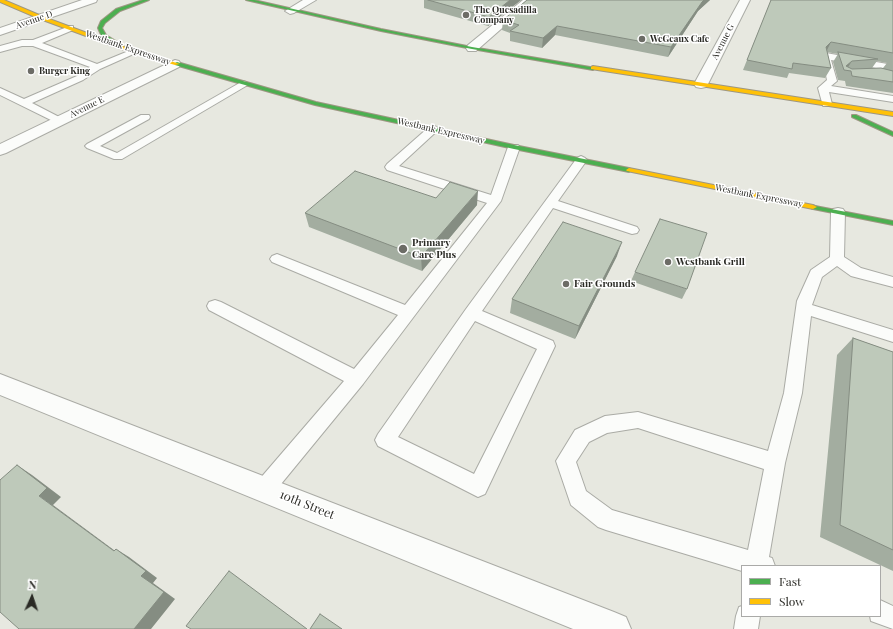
<!DOCTYPE html>
<style>
body{margin:0}
#map{position:relative;width:893px;height:629px;overflow:hidden;background:#e7e8e0;font-family:"Playfair Display",serif}
canvas{display:block}
.legend{position:absolute;left:741px;top:565px;width:140px;height:52px;box-sizing:border-box;background:#fff;border:1px solid #aaaaa8;margin:0;padding:5px 7px;list-style:none;font-size:12px;color:#2a2a25}
.legend li{display:flex;align-items:center;gap:8px;height:20px}
.legend b{width:20px;border:1px solid #aaaaa8}
.north{position:absolute;left:12px;top:577px;width:40px;height:40px;-webkit-text-stroke:3px #fff;paint-order:stroke;rotate:3deg;font-size:11px;font-weight:700;line-height:16px;text-align:center;color:#2a2a25}
.north::after{content:'';display:block;margin:auto;width:14px;height:18px;background:#2a2a25;clip-path:polygon(50% 0,100% 100%,50% 72%,0 100%)}
</style>
<div id="map">
<canvas width="893" height="629"></canvas>
<ul class="legend">
<li><b style="height:5px;background:#4caf50"></b>Fast</li>
<li><b style="height:5px;background:#ffc107"></b>Slow</li>
</ul>
<div class="north">N</div>
</div>
<script>
const c = document.querySelector('canvas').getContext('2d');
c.lineJoin = 'round';
function shape(rows) {
  const path = new Path2D();
  for (const r of rows) {
    path.moveTo(r[0], r[1]);
    for (let i = 2; i < r.length; i += 2) path.lineTo(r[i], r[i + 1]);
  }
  return path;
}
function stroke(path, color, width, dash) {
  c.strokeStyle = color;
  c.lineWidth = width;
  c.lineCap = dash ? 'butt' : 'round';
  c.setLineDash(dash || []);
  c.stroke(path);
}
function paint(path, color) {
  c.fillStyle = color;
  c.fill(path, 'evenodd');
}
function write(font, color, halo, rows, align = 'center') {
  c.font = font + ' "Playfair Display",serif';
  c.lineWidth = 3;
  c.setLineDash([]);
  c.textBaseline = 'middle';
  c.strokeStyle = halo;
  c.fillStyle = color;
  for (const [text, x, y, turn = 0] of rows) {
    c.save();
    c.translate(x, y);
    c.rotate((+turn || 0) * Math.PI / 180);
    c.textAlign = isNaN(turn) ? turn : align;
    if (halo) c.strokeText(text, 0, 0);
    c.fillText(text, 0, 0);
    c.restore();
  }
}
const lane = shape([
 [70,26,73,26,73,30,42,43,97,64,131,50,137,50,138,52,100,69,83,80,32,103,63,119,64,121,59,124,0,95,0,88,24,99,77,76,90,67,33,46,22,46,0,52,0,46,22,40,33,40,70,26],
 [826,53,893,65,893,71,831,60,837,81,831,86,893,96,893,102,829,92,832,104,831,106,823,106,818,88,827,80,822,56,826,53],
 [243,81,246,82,248,84,246,86,122,159,114,159,87,148,85,146,87,144,141,115,149,115,150,117,149,119,100,146,117,153,243,81],
 [433,126,437,127,438,129,437,131,399,166,491,195,508,147,510,145,518,145,520,147,501,201,363,384,272,495,265,498,258,495,255,488,258,481,344,381,209,310,207,306,209,302,215,300,221,302,354,369,398,315,272,262,270,259,272,256,277,254,282,256,405,305,487,203,387,170,385,167,387,164,429,127,433,126],
 [581,156,585,158,587,160,558,201,637,227,639,230,637,233,632,234,553,208,482,311,553,341,555,346,485,494,478,497,378,446,375,440,378,434,466,309,577,158,581,156],
 [475,321,537,349,474,474,398,437,475,321],
 [838,208,843,209,845,212,844,257,861,268,893,277,893,287,851,276,837,266,822,277,812,305,893,330,893,342,811,316,802,393,785,463,769,557,772,558,775,566,742,566,742,571,606,530,598,527,571,505,556,461,575,430,605,416,638,412,768,451,784,393,797,301,811,270,830,257,831,212,833,209,838,208],
 [638,428,764,469,748,550,612,510,586,491,576,462,589,442,607,433,638,428],
 [880,600,893,606,893,629,871,621,870,616,880,616,880,600],
 [742,606,742,616,760,616,758,629,734,629,736,616,739,607,742,606]
]);
const street = shape([
 [82,0,97,0,96,2,0,35,0,28,82,0],
 [303,0,316,0,294,13,290,14,285,11,303,0],
 [523,0,534,0,476,51,468,51,466,48,468,45,523,0],
 [740,0,750,0,708,84,706,87,701,88,696,87,694,84,740,0],
 [175,60,179,61,181,64,179,67,6,153,0,155,0,144,175,60],
 [0,374,614,612,626,617,631,629,573,629,0,395,0,374]
]);
const fast = shape([
 [143,0,149,0,120,11,105,23,102,28,106,35,119,43,119,45,115,45,102,37,98,28,101,21,116,9,143,0],
 [246,0,254,0,381,29,472,47,596,68,593,70,472,49,381,31,246,0],
 [177,62,316,102,514,145,629,168,632,170,629,172,514,149,315,105,175,65,175,63,177,62],
 [852,115,856,115,893,132,893,136,852,117,852,115],
 [810,205,893,221,893,225,813,209,809,207,810,205]
]);
const slow = shape([
 [0,0,4,0,44,17,125,47,180,64,175,65,121,49,40,19,0,2,0,0],
 [593,66,893,112,893,116,591,69,591,67,593,66],
 [629,168,813,205,817,207,813,209,627,171,626,170,629,168]
]);
const wall = shape([
 [424,0,521,0,488,26,424,8],
 [527,0,710,0,698,11,668,57,555,35,542,48,510,41,510,33,502,30,503,20],
 [771,0,893,0,893,93,846,86,845,81,838,80,833,62,838,54,827,52,831,68,825,78,789,73,787,78,743,70],
 [877,61,887,63,883,68,872,68],
 [436,198,477,205,422,271,309,227,305,213],
 [617,256,575,339,510,313,512,299],
 [635,272,687,289,682,299,631,281],
 [853,338,893,352,893,571,820,537,837,355]
]);
const shadedWall = shape([
 [510,0,521,0,488,26,489,17],
 [704,0,710,0,698,11,668,57,671,47,702,2],
 [557,26,555,35,542,48,543,38],
 [831,42,826,52,826,47],
 [852,61,846,70,846,66],
 [478,191,477,205,422,271,421,257],
 [622,242,617,256,575,339,579,326],
 [17,465,32,475,61,497,53,505,126,559,114,551,39,496],
 [116,549,129,557,157,578,153,583,175,599,151,629,134,629,141,576]
]);
const building = shape([
 [428,0,510,0,489,17,428,0],
 [527,0,704,0,702,2,671,47,557,26,543,38,510,31,519,25,503,20,527,0],
 [771,0,893,0,893,53,831,42,826,47,831,68,793,63,792,69,747,60,771,0],
 [838,52,878,59,852,61,846,66,852,69,881,68,893,71,893,82,852,76,851,71,844,70,838,52],
 [355,171,436,198,450,182,478,191,421,257,305,213,355,171],
 [660,219,707,233,687,289,635,272,660,219],
 [563,222,622,242,579,326,512,299,563,222],
 [853,338,893,352,893,550,840,525,853,338],
 [17,465,47,488,39,496,114,551,116,549,146,571,141,576,164,592,134,629,19,629,0,612,0,480,17,465],
 [229,571,307,629,191,629,186,626,229,571],
 [320,614,342,629,310,629,320,614]
]);
const markers = [
 [466,15,4,"#6c6c66"],
 [642,39,4,"#6c6c66"],
 [31,71,4,"#6c6c66"],
 [403,249,5,"#6c6c66"],
 [668,262,4,"#6c6c66"],
 [566,284,4,"#6c6c66"]
];
const farPoinames = [
 ["The Quesadilla",474,10],
 ["Company",474,20],
 ["WeGeaux Cafe",650,39],
 ["Burger King",39,71]
];
const farStreetnames = [
 ["Avenue D",34,20,-19],
 ["Avenue G",723,42,-63],
 ["Westbank Expressway",128,48,19],
 ["Avenue E",87,107,-26],
 ["Westbank Expressway",441,131,13],
 ["Westbank Expressway",759,196,11]
];
const poiNames = [
 ["Primary",412,243],
 ["Care Plus",412,255],
 ["Westbank Grill",676,262],
 ["Fair Grounds",574,284]
];
const nearStreetnames = [
 ["10th Street",307,505,22]
];
stroke(lane, '#aaaba5', 2);
stroke(street, '#aaaba5', 2);
stroke(fast, '#9e9783', 2);
stroke(slow, '#9e9783', 2);
paint(lane, '#fbfcfa');
paint(street, '#fbfcfa');
paint(fast, '#4caf50');
paint(slow, '#ffc107');
paint(wall, '#a3ada0');
paint(shadedWall, '#858d82');
paint(building, '#bec9ba');
stroke(building, '#858d82', 1);
for (const [x, y, r, color] of markers) {
  const dot = new Path2D();
  dot.arc(x, y, r, 0, 2 * Math.PI);
  c.fillStyle = color;
  c.fill(dot);
  stroke(dot, '#fff', 1.5);
}
write('bold 9px', '#2a2a25', '#fff', farPoinames, 'left');
write('9px', '#2a2a25', '#fff', farStreetnames);
write('bold 10px', '#2a2a25', '#fff', poiNames, 'left');
write('12px', '#2a2a25', '#fff', nearStreetnames);
</script>
